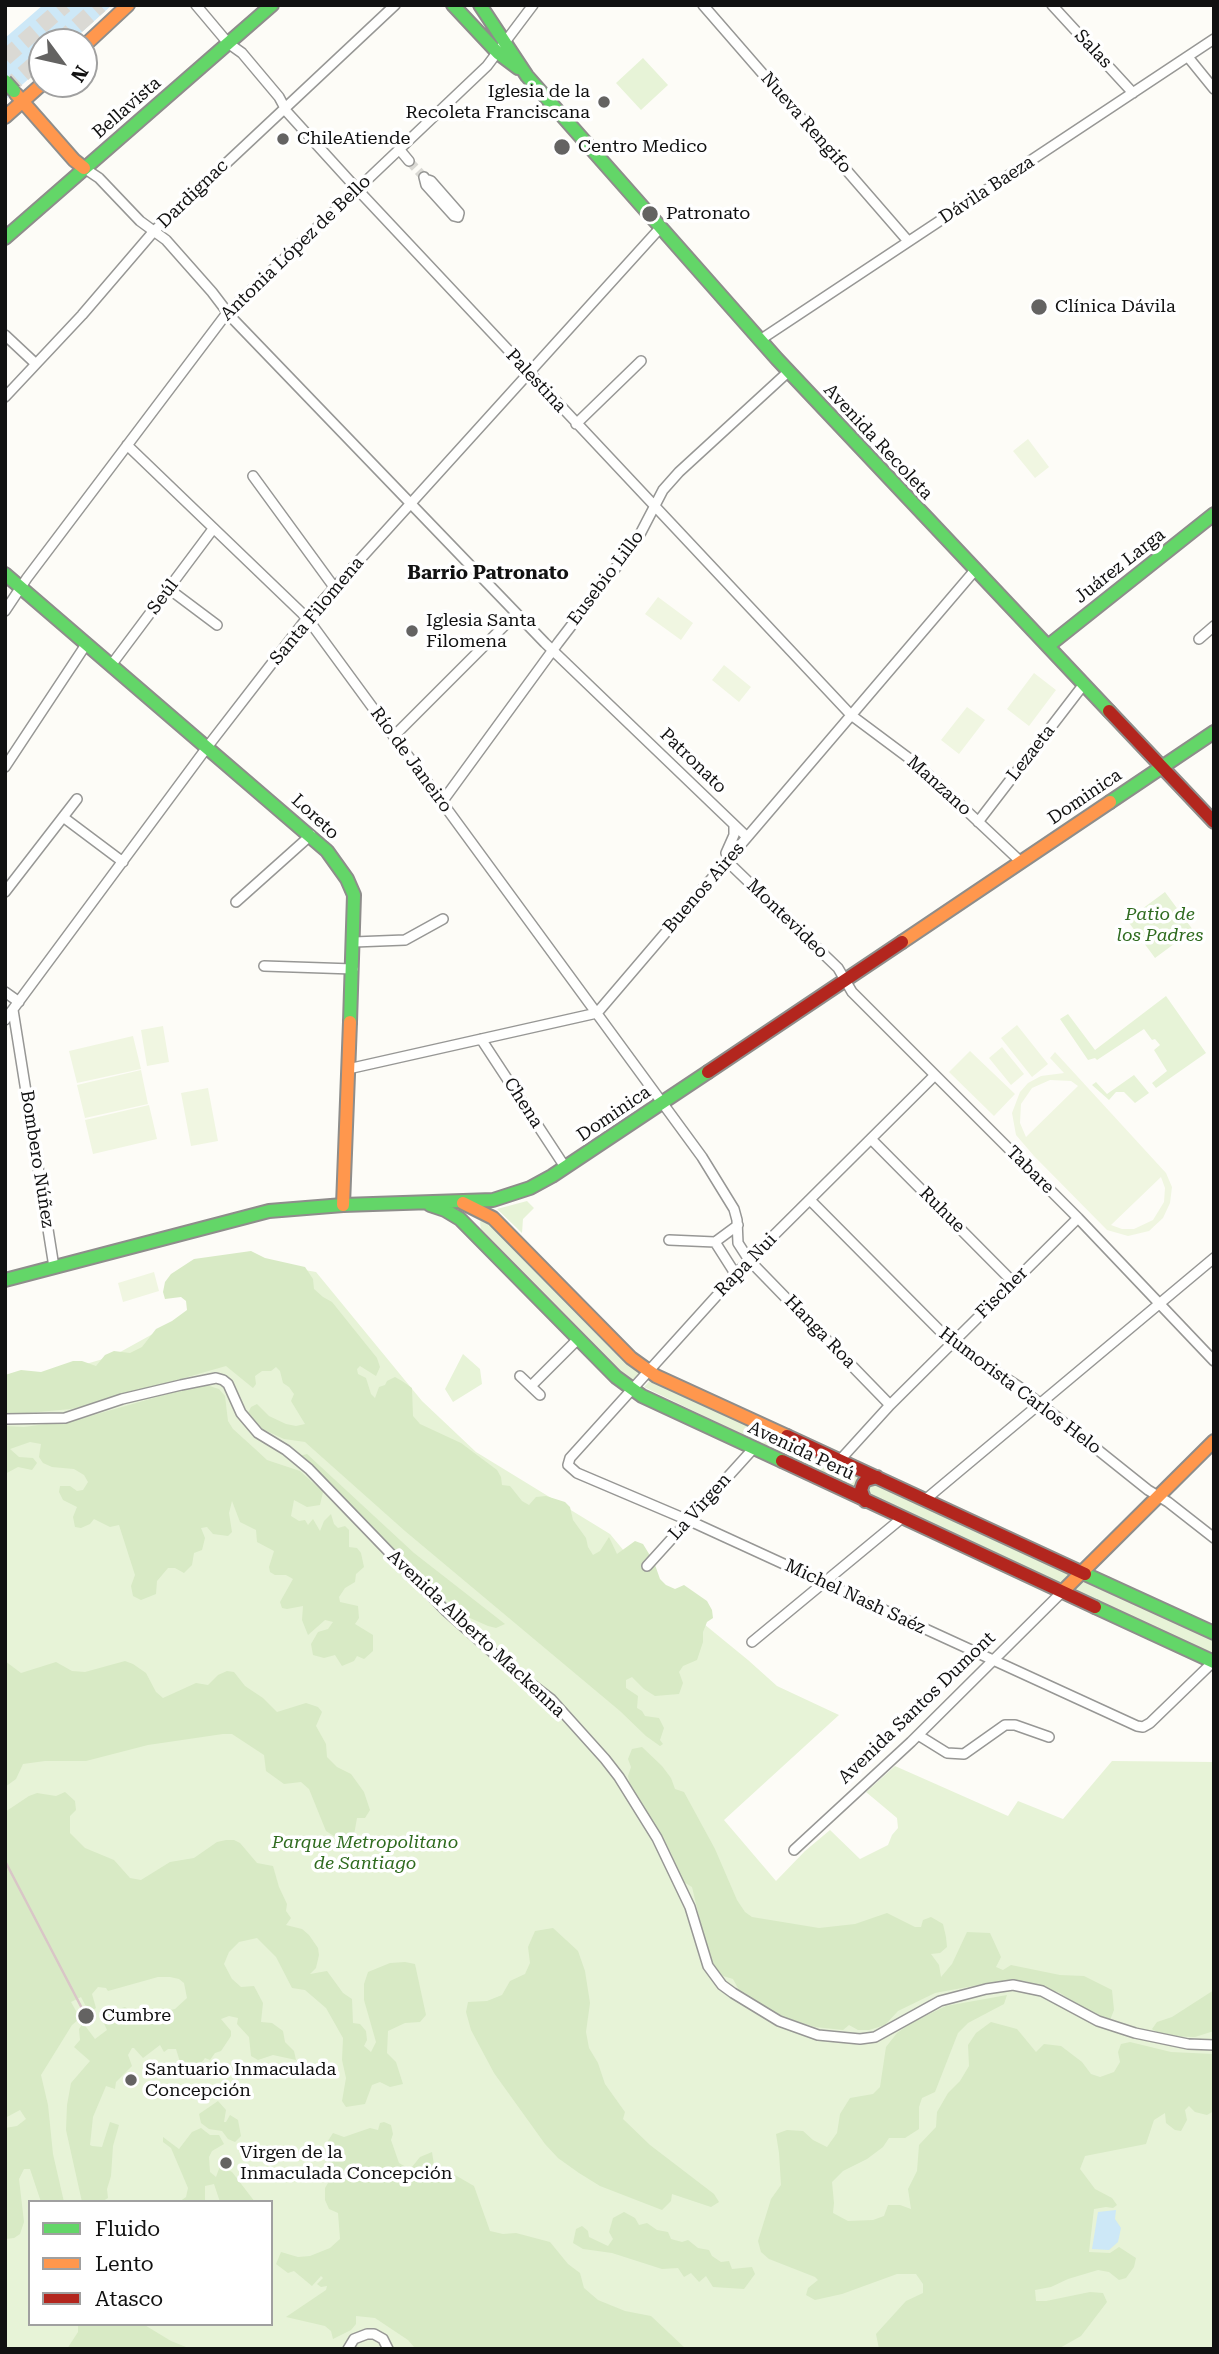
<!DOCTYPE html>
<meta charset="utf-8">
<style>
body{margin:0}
#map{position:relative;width:1219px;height:2354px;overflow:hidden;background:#fdfcf7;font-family:"Roboto Serif",serif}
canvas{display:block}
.frame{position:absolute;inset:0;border:7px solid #111;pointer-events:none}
.legend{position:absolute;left:28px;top:2200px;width:245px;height:126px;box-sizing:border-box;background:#fff;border:2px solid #a0a0a0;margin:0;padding:9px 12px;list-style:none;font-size:21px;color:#111}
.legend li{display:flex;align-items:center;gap:14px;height:35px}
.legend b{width:35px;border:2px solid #a0a0a0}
.north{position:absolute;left:28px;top:28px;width:70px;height:70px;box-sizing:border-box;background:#fff;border:2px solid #a0a0a0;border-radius:50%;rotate:123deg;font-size:19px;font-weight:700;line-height:28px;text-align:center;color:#111}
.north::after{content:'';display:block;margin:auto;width:24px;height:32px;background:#646362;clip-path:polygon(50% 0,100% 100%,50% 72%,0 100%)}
</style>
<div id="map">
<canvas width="1219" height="2354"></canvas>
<div class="frame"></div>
<ul class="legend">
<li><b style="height:9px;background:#63d668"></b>Fluido</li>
<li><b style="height:9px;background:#ff974d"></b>Lento</li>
<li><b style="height:9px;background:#b3261e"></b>Atasco</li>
</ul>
<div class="north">N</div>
</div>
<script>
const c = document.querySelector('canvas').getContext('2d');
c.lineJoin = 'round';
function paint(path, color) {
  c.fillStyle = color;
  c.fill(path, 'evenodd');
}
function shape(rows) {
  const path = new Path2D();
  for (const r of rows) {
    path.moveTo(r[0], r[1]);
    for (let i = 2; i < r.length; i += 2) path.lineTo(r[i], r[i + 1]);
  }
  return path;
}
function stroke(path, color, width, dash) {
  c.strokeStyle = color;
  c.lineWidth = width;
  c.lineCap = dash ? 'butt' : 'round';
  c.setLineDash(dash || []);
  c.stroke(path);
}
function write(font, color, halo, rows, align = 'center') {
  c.font = font + ' "Roboto Serif",serif';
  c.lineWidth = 7;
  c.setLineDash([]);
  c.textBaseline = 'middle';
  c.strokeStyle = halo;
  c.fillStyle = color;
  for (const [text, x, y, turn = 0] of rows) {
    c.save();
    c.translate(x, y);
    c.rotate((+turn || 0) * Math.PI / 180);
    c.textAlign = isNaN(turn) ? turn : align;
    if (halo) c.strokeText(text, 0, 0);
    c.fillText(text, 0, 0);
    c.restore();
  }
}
const green = shape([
 [643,58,668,85,641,110,616,83],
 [1165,892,1193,930,1155,958,1127,920],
 [1166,996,1206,1053,1156,1088,1152,1083,1167,1071,1154,1050,1160,1045,1155,1039,1152,1040,1144,1029,1097,1060,1095,1058,1088,1060,1060,1019,1068,1014,1095,1050],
 [1134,1075,1149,1093,1135,1103,1124,1092,1116,1092,1109,1100,1092,1085,1096,1082,1107,1094],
 [527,1201,534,1208,523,1219,522,1233,497,1209],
 [484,1214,644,1372,633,1383,487,1240,481,1232,480,1222],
 [282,1266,316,1272,422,1401,476,1452,610,1534,644,1575,748,1660,777,1686,839,1715,724,1820,776,1881,805,1851,830,1830,860,1859,888,1845,892,1835,898,1828,897,1818,866,1792,895,1766,1008,1816,1018,1801,1063,1819,1112,1761,1214,1762,1214,2349,5,2349,5,1388,113,1356,270,1269],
 [30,2202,271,2202,271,2324,30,2324],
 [463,1354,480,1369,482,1384,453,1402,445,1389],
 [654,1376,867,1477,859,1491,644,1387],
 [880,1482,1072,1572,1060,1583,872,1497,868,1489,871,1484],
 [1083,1578,1214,1638,1214,1655,1071,1589]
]);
const forest = shape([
 [251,1251,265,1258,305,1267,313,1279,314,1289,323,1297,332,1302,377,1358,380,1367,376,1376,360,1366,357,1369,358,1374,366,1378,371,1394,375,1398,379,1387,385,1385,387,1381,395,1377,402,1381,412,1388,413,1416,420,1424,461,1443,497,1470,501,1477,502,1485,510,1486,522,1501,529,1505,536,1497,546,1496,565,1502,570,1507,573,1520,586,1538,588,1547,593,1555,600,1551,609,1537,617,1554,635,1541,643,1544,654,1562,660,1579,666,1585,675,1589,684,1585,707,1601,712,1610,713,1618,707,1622,703,1632,703,1642,697,1660,683,1666,679,1672,683,1683,679,1694,655,1696,644,1689,632,1677,626,1680,626,1688,638,1696,637,1708,642,1711,645,1716,659,1718,664,1728,660,1740,663,1744,660,1746,646,1736,620,1711,405,1531,305,1442,284,1439,258,1427,247,1415,251,1407,257,1404,269,1416,286,1424,296,1426,305,1424,291,1401,294,1394,289,1387,283,1383,280,1371,276,1367,271,1371,262,1371,255,1376,256,1384,253,1388,226,1366,97,1403,71,1409,5,1415,5,1375,21,1370,41,1372,73,1361,82,1361,96,1366,105,1355,114,1351,130,1353,142,1347,156,1329,172,1321,187,1310,186,1301,181,1297,165,1299,163,1292,165,1282,171,1274,194,1259],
 [203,1384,219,1389,225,1396,228,1421,233,1429,254,1448,267,1460,300,1471,323,1492,320,1505,307,1507,294,1500,291,1516,299,1521,305,1520,308,1525,313,1519,320,1531,324,1521,331,1514,334,1524,338,1528,345,1526,349,1530,349,1547,357,1548,361,1553,364,1567,356,1574,355,1582,345,1588,339,1597,340,1602,358,1606,359,1618,355,1624,373,1635,373,1651,364,1659,357,1656,354,1661,342,1666,335,1655,324,1658,313,1655,311,1644,318,1632,328,1629,333,1622,325,1620,308,1635,302,1620,303,1606,287,1609,282,1608,280,1602,293,1579,286,1575,275,1575,270,1572,269,1567,274,1551,257,1542,256,1530,240,1522,232,1501,229,1513,232,1532,228,1536,213,1534,207,1527,201,1528,205,1538,202,1550,194,1553,192,1565,184,1573,175,1568,168,1568,157,1581,156,1594,141,1600,133,1596,131,1586,135,1575,119,1525,110,1527,94,1519,90,1524,81,1528,75,1527,73,1517,77,1507,63,1500,59,1492,60,1486,70,1486,77,1491,83,1490,88,1482,84,1475,74,1469,52,1467,43,1463,39,1457,41,1444,30,1442,10,1449,19,1457,33,1458,37,1463,32,1470,18,1467,5,1474,5,1426,24,1427,76,1420],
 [307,1454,414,1553,505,1624,496,1628,488,1626,470,1618,441,1595,299,1456],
 [5,1661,21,1673,56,1662,72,1671,85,1672,125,1661,133,1664,146,1673,156,1692,163,1698,196,1683,208,1685,218,1675,227,1671,234,1672,245,1686,263,1698,277,1712,306,1703,318,1707,322,1712,316,1726,326,1744,327,1757,337,1767,351,1774,364,1792,370,1810,365,1818,357,1818,354,1835,345,1842,340,1840,326,1831,309,1789,301,1782,284,1784,266,1771,264,1755,232,1734,223,1734,148,1745,86,1761,45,1761,23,1764,16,1779,5,1787],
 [642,1747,662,1766,671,1778,675,1789,684,1792,715,1849,737,1900,745,1912,752,1917,819,1928,855,1924,887,1913,915,1927,921,1927,923,1920,931,1917,943,1924,946,1937,947,1947,940,1953,931,1954,939,1965,941,1977,952,1964,967,1932,990,1933,1001,1957,996,1967,1003,1970,1011,1965,1060,1975,1084,1976,1112,1990,1114,2010,1110,2020,1090,2013,1060,1993,1025,1981,989,1983,935,1993,898,2011,885,2025,869,2030,858,2030,849,2025,843,2030,815,2027,786,2018,761,2006,739,1990,733,1979,723,1976,714,1966,707,1950,692,1887,682,1881,671,1853,630,1785,628,1776,631,1767,628,1759,632,1749],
 [65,1792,75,1801,76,1810,70,1816,70,1833,85,1848,114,1860,130,1878,141,1880,170,1862,194,1858,217,1842,226,1840,234,1840,240,1843,257,1863,273,1866,279,1887,287,1904,286,1911,291,1918,286,1925,302,1929,309,1935,318,1948,319,1955,316,1968,310,1974,327,1971,343,1993,352,1999,353,2023,360,2024,366,2031,367,2040,364,2046,371,2052,376,2042,364,2000,364,1984,368,1972,390,1963,405,1962,415,1964,426,2015,420,2022,405,2023,388,2031,387,2053,396,2062,403,2084,390,2087,380,2082,372,2085,365,2104,346,2107,342,2101,346,2078,342,2060,343,2038,326,2008,305,1990,292,1988,276,1957,257,1938,239,1942,229,1952,224,1964,232,1979,241,1987,254,1986,263,2003,261,2022,272,2023,283,2031,285,2042,294,2051,296,2060,273,2055,258,2060,251,2056,249,2037,237,2024,238,2018,229,2016,221,2019,231,2031,231,2036,221,2051,215,2053,210,2060,205,2058,202,2062,196,2063,190,2071,186,2069,180,2062,176,2049,168,2049,164,2052,160,2045,143,2058,134,2048,132,2048,128,2055,132,2066,116,2082,115,2089,106,2086,93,2117,90,2145,92,2146,102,2147,110,2122,119,2125,113,2146,111,2176,107,2189,108,2198,103,2201,82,2202,66,2130,67,2105,71,2083,90,2061,74,2047,80,2040,79,2029,83,2023,95,2039,107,2030,100,2015,125,2007,134,2015,146,2015,175,2009,187,1998,184,1983,179,1979,170,1977,158,1977,108,1991,106,1988,98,1987,92,1994,96,2008,89,2012,81,1997,71,2002,80,2018,72,2025,41,2075,48,2105,53,2154,64,2202,41,2202,30,2169,24,2169,19,2179,24,2222,20,2234,14,2238,5,2239,5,2128,17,2126,26,2119,20,2110,5,2118,5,1812,29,1796,37,1793,56,1796],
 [553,1928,578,1951,585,1971,590,2003,586,2032,589,2048,598,2063,605,2084,625,2112,623,2119,650,2145,714,2194,719,2202,711,2207,672,2194,671,2201,662,2210,600,2186,579,2173,558,2158,545,2144,494,2073,471,2030,466,2012,468,2002,487,2001,502,1995,510,1981,525,1974,530,1963,528,1947,535,1931],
 [1214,1990,1214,2031,1195,2037,1162,2036,1152,2029,1157,2022,1172,2017],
 [1007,1995,1004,2004,968,2023,958,2033,935,2092,922,2098,919,2107,919,2129,905,2138,889,2138,883,2147,867,2159,843,2171,832,2182,834,2203,833,2213,848,2221,873,2220,884,2216,888,2205,900,2205,911,2209,908,2189,917,2171,919,2145,936,2127,937,2112,948,2093,960,2081,969,2066,968,2045,976,2033,991,2022,1017,2029,1036,2052,1044,2044,1061,2046,1082,2062,1091,2074,1100,2077,1114,2072,1120,2062,1118,2052,1121,2044,1130,2042,1171,2052,1214,2054,1214,2111,1207,2115,1195,2112,1189,2106,1185,2110,1187,2120,1181,2131,1175,2130,1166,2123,1165,2113,1154,2120,1146,2144,1085,2156,1080,2169,1095,2189,1112,2198,1117,2205,1113,2208,1106,2207,1094,2209,1089,2252,1110,2253,1119,2247,1136,2258,1134,2267,1126,2278,1119,2280,1109,2272,1098,2270,1068,2279,1051,2287,1035,2290,1036,2301,1046,2301,1090,2292,1103,2293,1107,2302,1081,2336,1058,2349,879,2349,876,2334,906,2301,923,2293,923,2284,916,2274,897,2274,842,2294,815,2300,806,2295,808,2288,818,2280,815,2277,769,2259,761,2252,758,2241,771,2199,781,2185,779,2153,776,2134,787,2130,803,2131,813,2140,827,2147,837,2133,840,2114,850,2098,873,2094,880,2087,886,2047,897,2033,913,2022,946,2006],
 [218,2101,226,2110,224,2122,226,2122,230,2115,238,2120,241,2136,235,2142,228,2139,222,2131,209,2129,201,2123,199,2114],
 [384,2122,391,2125,393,2134,391,2140,399,2163,406,2167,412,2167,420,2157,432,2152,434,2165,444,2175,455,2175,474,2186,490,2231,503,2234,516,2233,550,2242,568,2264,580,2273,584,2288,598,2300,625,2311,651,2316,686,2349,413,2349,414,2347,408,2340,375,2318,356,2316,356,2324,351,2330,333,2339,331,2331,325,2326,286,2317,326,2290,327,2286,321,2287,317,2284,323,2278,321,2276,312,2286,294,2271,288,2273,276,2264,281,2252,298,2257,310,2256,330,2248,340,2239,338,2213,329,2209,325,2200,325,2188,328,2183,327,2167,330,2155,326,2144,333,2133,344,2137,370,2128,378,2130,380,2123],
 [201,2128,210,2135,219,2135,224,2144,212,2151,209,2157,210,2172,216,2177,220,2166,232,2172,255,2202,220,2202,214,2184,205,2186,205,2202,179,2202,186,2197,188,2188,171,2148,163,2142,163,2137,179,2149,192,2132],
 [624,2212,635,2218,639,2225,647,2223,657,2230,668,2232,671,2239,682,2242,688,2240,698,2248,709,2250,712,2256,721,2262,729,2261,732,2269,752,2267,755,2274,744,2289,713,2287,706,2276,699,2282,691,2273,684,2277,678,2268,662,2269,612,2253,583,2249,573,2243,576,2229,582,2226,588,2231,589,2237,608,2246,613,2239,609,2232,613,2218],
 [78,2324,143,2324,171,2341,191,2349,67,2349,78,2332]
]);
const pitch = shape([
 [1028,439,1049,467,1035,478,1013,451],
 [658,597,693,623,681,640,645,614],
 [724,665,751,687,739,702,712,680],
 [1034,673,1056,690,1029,726,1007,709],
 [967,707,985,720,959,754,941,740],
 [1017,1025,1048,1064,1032,1077,1001,1038],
 [163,1026,169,1062,147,1066,141,1030],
 [133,1036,141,1069,77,1083,69,1051],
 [1002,1047,1024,1074,1011,1085,989,1058],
 [970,1051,1015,1094,994,1116,949,1072],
 [1055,1052,1166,1173,1172,1187,1170,1203,1163,1218,1149,1231,1128,1236,1107,1230,1034,1156,1016,1135,1012,1113,1020,1092,1028,1083,1041,1076,1064,1073,1050,1058],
 [1050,1080,1071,1081,1078,1086,1026,1137,1020,1123,1021,1104,1032,1088],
 [1161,1177,1165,1188,1164,1202,1153,1220,1134,1229,1122,1229,1111,1225],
 [141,1070,148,1104,85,1118,77,1085],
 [208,1088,218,1141,191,1146,181,1093],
 [149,1105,157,1139,93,1154,85,1120],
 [154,1272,159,1291,123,1302,118,1283]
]);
const water = shape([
 [43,5,112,5,71,42,42,42,42,67,5,100,5,38],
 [1116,2210,1115,2219,1121,2228,1118,2242,1109,2250,1092,2249,1098,2212]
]);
const streetTunnel = shape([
 [409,161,424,177]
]);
const highwayTunnel = shape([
 [59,42,100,5],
 [5,58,65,5],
 [5,90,42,57]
]);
const street = shape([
 [196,5,228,43,242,53,279,97,287,112,357,189,851,715,918,765,1021,862],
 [703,5,908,241],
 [1052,5,1133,93],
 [1188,57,1214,89],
 [399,149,409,161],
 [84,168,99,178,140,221,166,240,212,292,231,317,545,643,747,837],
 [424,177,426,185,454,216,458,217,459,213,431,181,425,179],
 [5,335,36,364],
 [760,340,1214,39],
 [5,397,82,315,154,231,395,5],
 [576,424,641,361],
 [127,445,307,618,702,1157,734,1209,737,1220,738,1243,749,1260,890,1405],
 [253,476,334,587],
 [169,589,217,625],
 [5,611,27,578,227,313,487,66,533,5],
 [1199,639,1214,626],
 [112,664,213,529],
 [394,736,516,614],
 [5,767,87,643],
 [442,802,558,643,637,540,663,490,679,472,788,372],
 [63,817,123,862],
 [978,822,1084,684],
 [734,825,734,835,726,853,731,865,838,968,852,992,1078,1218,1214,1361],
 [5,892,77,799],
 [236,902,311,835],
 [354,942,405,940,443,919],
 [264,966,353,969],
 [5,992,19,1002],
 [13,1010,54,1267],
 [5,1020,208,746,307,618,661,227],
 [481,1039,565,1167],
 [348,1069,597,1013,976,569],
 [935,1075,749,1260,570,1458,568,1465,577,1473,690,1521,1137,1726,1143,1727,1150,1723,1213,1662],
 [871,1139,1013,1282],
 [810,1200,952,1343,1018,1386,1148,1490,1168,1502,1214,1538],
 [669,1240,715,1242],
 [715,1242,736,1275],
 [715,1242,738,1225],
 [520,1376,540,1395],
 [531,1386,578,1339],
 [5,1419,65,1418,122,1399,181,1385,216,1378,223,1380,228,1384,241,1413,258,1433,286,1450,309,1469,446,1611,509,1667,551,1699,605,1759,619,1777,657,1838,690,1907,708,1966,722,1985,733,1993,779,2021,818,2035,860,2039,875,2037,940,2001,986,1989,1013,1985,1042,1991,1098,2021,1135,2033,1188,2044,1214,2045],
 [840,1460,890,1405,1078,1218],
 [926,1499,1214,1258],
 [647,1566,753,1449],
 [752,1642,902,1518],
 [918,1735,947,1753,964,1754,1005,1725,1015,1725,1049,1737],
 [794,1850,911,1742,1063,1591],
 [348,2349,354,2339,367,2334,374,2334,383,2339,388,2349]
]);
const fast = shape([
 [453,5,498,53,518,68],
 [480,5,527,76,777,359,1109,711],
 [5,238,272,5],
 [5,574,327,851,347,879,354,895,350,1022],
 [1048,646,1214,514],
 [1110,802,1214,732],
 [430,1205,445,1210,460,1219,616,1377,642,1396,782,1461],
 [5,1280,269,1211,343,1205,493,1200,530,1188,552,1176,708,1072],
 [1085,1574,1214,1633],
 [1095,1607,1214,1662]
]);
const slow = shape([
 [84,46,128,5],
 [16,94,74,160,84,168],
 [5,117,42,84],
 [902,942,1110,802],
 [463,1203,493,1218,631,1358,656,1376,787,1436],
 [343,1205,350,1022],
 [1063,1591,1214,1441]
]);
const jam = shape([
 [1109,711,1214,822],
 [708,1072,902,942],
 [787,1436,1085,1574],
 [782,1461,1095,1607],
 [865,1501,861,1490,863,1484,866,1480,877,1477]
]);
const rail = shape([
 [5,1861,86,2016]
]);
const fastBridge = shape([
 [5,81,14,91]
]);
const markers = [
 [604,102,7,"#646362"],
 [283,139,7,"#646362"],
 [562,147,9,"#646362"],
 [650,214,9,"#646362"],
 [1039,307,9,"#646362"],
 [412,631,7,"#646362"],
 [86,2016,9,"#646362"],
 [131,2080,7,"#646362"],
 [226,2163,7,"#646362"]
];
const streetNames = [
 ["Salas",1093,49,47],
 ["Bellavista",127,108,-41],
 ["Nueva Rengifo",806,123,49],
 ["Dávila Baeza",987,190,-33],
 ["Dardignac",193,194,-44],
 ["Antonia López de Bello",296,248,-44],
 ["Palestina",536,381,47],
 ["Avenida Recoleta",878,442,47],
 ["Juárez Larga",1120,566,-38],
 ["Eusebio Lillo",606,578,-53],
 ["Seúl",163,597,-53],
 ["Santa Filomena",317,611,-50],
 ["Lezaeta",1031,753,-52],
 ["Río de Janeiro",411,760,54],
 ["Patronato",693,761,44],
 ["Manzano",939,786,42],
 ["Dominica",1085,797,-34],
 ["Loreto",315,817,43],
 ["Buenos Aires",704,888,-49],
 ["Montevideo",787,919,44],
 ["Chena",523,1103,57],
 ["Dominica",614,1114,-34],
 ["Bombero Núñez",37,1159,81],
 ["Tabare",1030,1170,45],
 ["Ruhue",942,1210,45],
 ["Rapa Nui",746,1265,-46],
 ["Fischer",1002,1293,-45],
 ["Hanga Roa",820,1332,46],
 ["Humorista Carlos Helo",1020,1391,37],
 ["Avenida Perú",801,1451,25],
 ["La Virgen",700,1507,-48],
 ["Michel Nash Saéz",855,1597,25],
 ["Avenida Alberto Mackenna",476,1634,43],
 ["Avenida Santos Dumont",917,1708,-44]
];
const poiNames = [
 ["Iglesia de la",590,92,"right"],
 ["Recoleta Franciscana",590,113,"right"],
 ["ChileAtiende",297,139],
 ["Centro Medico",578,147],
 ["Patronato",666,214],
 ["Clínica Dávila",1055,307],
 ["Iglesia Santa",426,621],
 ["Filomena",426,642],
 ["Cumbre",102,2016],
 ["Santuario Inmaculada",145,2070],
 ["Concepción",145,2091],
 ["Virgen de la",240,2153],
 ["Inmaculada Concepción",240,2174]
];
const parkNames = [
 ["Patio de",1160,915],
 ["los Padres",1160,936],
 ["Parque Metropolitano",365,1843],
 ["de Santiago",365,1864]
];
const neighbourhoodNames = [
 ["Barrio Patronato",488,573]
];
paint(green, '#e7f3d7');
paint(forest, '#d8eac5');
paint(pitch, '#f0f6e1');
paint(water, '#cde8f7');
stroke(streetTunnel, '#dad9d4', 9, [9, 4.5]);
stroke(highwayTunnel, '#dad9d4', 16, [16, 8]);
stroke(street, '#979795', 12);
stroke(fast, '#8e8d8b', 16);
stroke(slow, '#8e8d8b', 16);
stroke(jam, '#8e8d8b', 16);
stroke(street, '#fffffe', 9);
stroke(fast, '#63d668', 12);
stroke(slow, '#ff974d', 12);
stroke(jam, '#b3261e', 12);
stroke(rail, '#d9c6c7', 2.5);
stroke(fastBridge, '#8e8d8b', 16, []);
stroke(fastBridge, '#63d668', 12);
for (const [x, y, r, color] of markers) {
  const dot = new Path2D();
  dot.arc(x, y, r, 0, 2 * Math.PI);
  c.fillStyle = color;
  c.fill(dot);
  stroke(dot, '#fff', 2.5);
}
write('18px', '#111', '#fff', streetNames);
write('18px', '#111', '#fff', poiNames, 'left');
write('italic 18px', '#2f6b1f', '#fff', parkNames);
write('bold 19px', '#111', '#fff', neighbourhoodNames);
</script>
